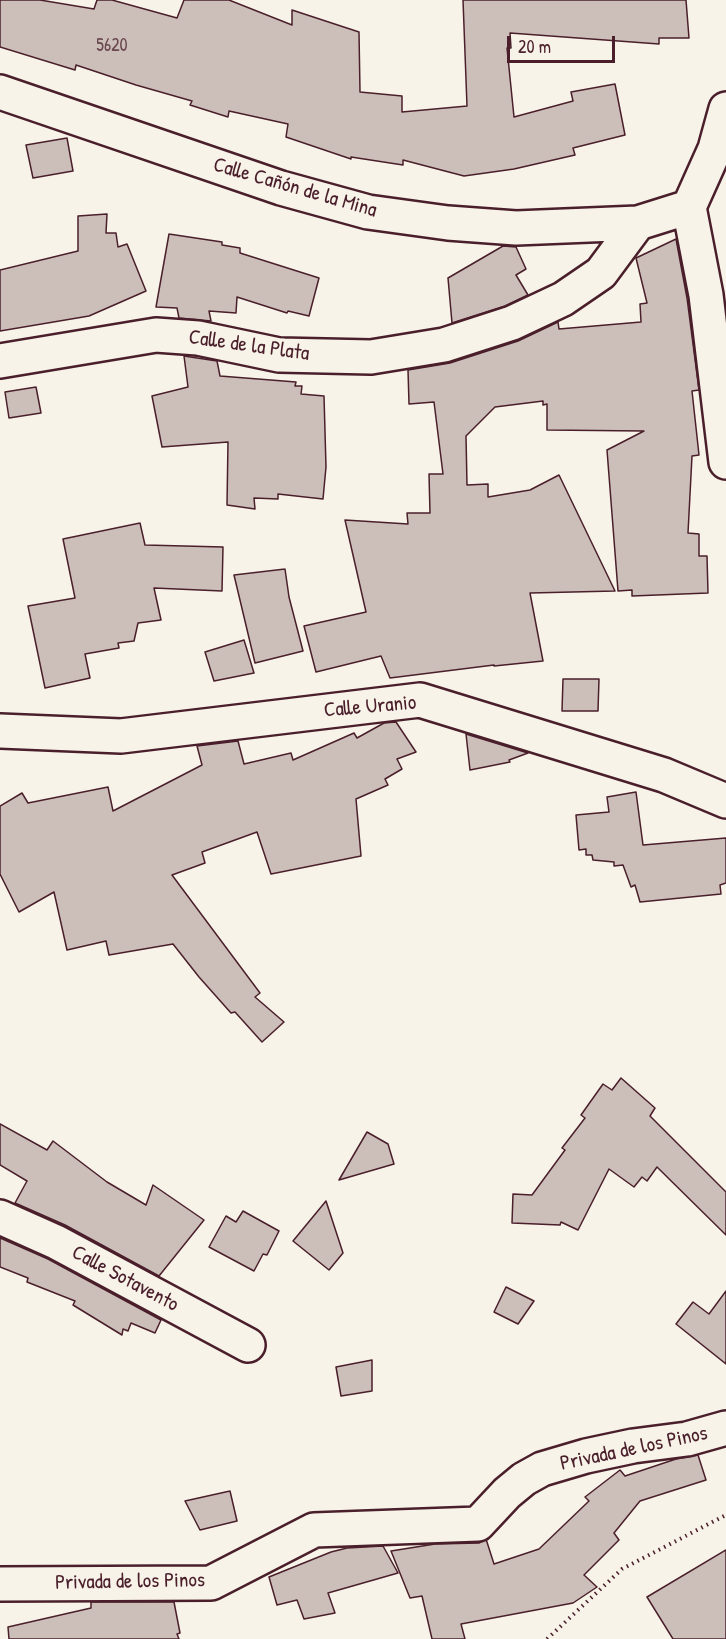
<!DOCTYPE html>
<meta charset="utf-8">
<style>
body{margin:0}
#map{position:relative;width:726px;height:1639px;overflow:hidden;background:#f7f3e8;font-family:"Patrick Hand",sans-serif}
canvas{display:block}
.scale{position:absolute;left:507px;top:36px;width:108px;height:27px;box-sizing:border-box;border:3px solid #4a1f2b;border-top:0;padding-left:8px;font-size:18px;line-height:21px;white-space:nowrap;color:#4a1f2b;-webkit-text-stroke:4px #f7f3e8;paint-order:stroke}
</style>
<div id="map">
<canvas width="726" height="1639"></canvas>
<div class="scale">20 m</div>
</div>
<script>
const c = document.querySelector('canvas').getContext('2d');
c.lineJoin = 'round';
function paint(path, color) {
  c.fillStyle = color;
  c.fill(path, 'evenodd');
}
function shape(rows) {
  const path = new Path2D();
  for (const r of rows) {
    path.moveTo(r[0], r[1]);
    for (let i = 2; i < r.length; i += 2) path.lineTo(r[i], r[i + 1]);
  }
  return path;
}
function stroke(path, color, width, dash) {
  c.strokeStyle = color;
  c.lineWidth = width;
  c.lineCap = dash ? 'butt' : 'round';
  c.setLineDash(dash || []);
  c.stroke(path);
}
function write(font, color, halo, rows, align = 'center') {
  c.font = font + ' "Patrick Hand",sans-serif';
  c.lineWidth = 6;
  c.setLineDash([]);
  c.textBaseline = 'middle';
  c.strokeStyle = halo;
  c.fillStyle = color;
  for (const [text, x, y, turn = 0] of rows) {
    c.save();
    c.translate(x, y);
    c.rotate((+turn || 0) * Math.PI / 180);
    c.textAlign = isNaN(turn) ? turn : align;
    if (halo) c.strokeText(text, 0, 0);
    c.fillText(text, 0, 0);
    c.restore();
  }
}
const building = shape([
 [0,0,40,0,94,9,97,0,112,0,177,18,184,0,229,0,292,25,292,10,359,32,360,92,402,96,402,112,467,106,463,0,686,0,689,38,659,38,659,44,510,33,511,48,507,48,514,117,573,101,571,92,615,84,625,135,573,148,575,155,514,169,464,176,403,160,403,165,351,157,351,159,286,137,288,124,229,111,228,117,190,105,192,101,136,85,76,65,75,70,0,47,0,0],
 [67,138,73,171,33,178,26,145,67,138],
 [107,214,106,233,116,233,118,247,127,244,146,291,89,316,0,331,0,270,78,251,78,216,107,214],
 [169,234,222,242,222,245,240,248,240,253,319,278,309,316,288,311,287,313,237,297,236,313,209,311,211,321,179,318,177,308,156,307,169,234],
 [676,239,687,298,699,390,692,391,699,455,692,456,688,533,699,534,699,556,707,556,708,593,632,596,632,590,618,591,607,450,644,431,547,430,547,404,543,405,543,401,495,407,466,436,467,485,488,484,488,497,530,490,559,475,615,591,530,593,543,661,494,666,494,665,390,678,381,656,316,672,304,626,366,612,345,520,408,524,407,513,430,513,429,474,443,474,434,402,409,404,408,370,450,363,518,341,558,322,559,329,641,322,640,304,647,303,636,258,676,239],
 [503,246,516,247,526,269,516,275,528,295,505,306,452,323,448,278,503,246],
 [184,356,217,361,220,376,296,382,295,386,302,386,301,394,324,396,326,467,323,499,278,494,278,499,254,498,255,509,227,505,228,442,162,447,152,396,188,387,184,356],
 [36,387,41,413,9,418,5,392,36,387],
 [140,523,145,545,223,547,222,591,154,588,161,620,138,623,134,641,118,643,119,648,85,654,90,678,45,688,28,606,75,598,63,539,140,523],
 [285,569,289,597,303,651,255,663,234,575,285,569],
 [244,640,254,673,214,681,205,652,244,640],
 [563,679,599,679,598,711,562,711,563,679],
 [396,722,416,752,397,759,402,769,385,779,388,785,356,799,361,856,271,874,257,832,202,852,205,863,172,875,260,993,255,997,284,1022,262,1042,235,1012,231,1013,199,977,173,944,109,955,106,941,67,950,54,892,19,912,0,874,0,806,22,793,28,803,108,787,113,811,202,765,197,746,238,741,244,764,291,753,293,760,354,733,357,738,384,723,396,722],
 [466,734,528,753,509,760,510,762,470,770,466,734],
 [636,792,643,845,726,838,726,883,720,885,721,894,640,902,635,885,631,887,623,865,614,866,614,862,593,860,592,855,586,855,586,849,579,850,576,815,609,812,607,797,636,792],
 [621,1078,655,1108,650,1116,726,1192,726,1235,657,1167,647,1181,642,1177,634,1187,609,1169,578,1230,561,1222,560,1225,512,1223,513,1194,532,1195,565,1150,562,1148,585,1118,581,1115,603,1084,612,1090,621,1078],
 [0,1124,47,1150,53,1141,107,1182,146,1205,153,1185,204,1220,159,1276,65,1225,15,1203,27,1181,0,1165,0,1124],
 [367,1132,388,1144,394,1164,339,1180,367,1132],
 [326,1201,343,1253,329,1270,293,1241,326,1201],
 [243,1211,279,1231,267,1255,263,1254,254,1271,209,1247,226,1216,236,1222,243,1211],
 [0,1238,48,1259,161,1320,155,1333,131,1323,128,1331,123,1329,122,1335,73,1305,75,1301,27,1282,28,1278,0,1267,0,1238],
 [506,1287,534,1301,518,1324,494,1312,506,1287],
 [726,1291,726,1364,676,1324,693,1302,709,1314,726,1291],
 [372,1360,372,1391,341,1396,336,1367,372,1360],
 [698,1455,706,1480,640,1501,614,1533,619,1540,584,1575,597,1587,573,1603,461,1624,465,1639,432,1639,422,1596,410,1598,391,1551,435,1544,479,1543,486,1539,494,1564,539,1549,589,1501,585,1497,620,1470,625,1476,676,1459,698,1455],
 [230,1491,237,1521,200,1530,185,1501,230,1491],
 [383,1546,398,1573,328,1593,335,1613,304,1619,297,1600,277,1605,269,1577,331,1552,347,1548,383,1546],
 [726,1550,726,1639,673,1639,647,1597,726,1550],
 [91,1602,174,1602,180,1633,177,1634,179,1639,9,1639,8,1627,91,1608,91,1602]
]);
const path = shape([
 [547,1639,622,1569,726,1515]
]);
const minor = shape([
 [0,92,281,188,368,212,448,223,516,228,638,223,689,207,715,149,726,109],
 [689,207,706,295,726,462],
 [0,361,156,335,198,338,279,355,371,357,444,345,512,323,563,299,601,273,638,223],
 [0,731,121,736,420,700,664,775,726,801],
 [0,1217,56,1242,248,1345],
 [0,1584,211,1583,314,1530,478,1524,507,1493,524,1479,542,1469,586,1456,633,1446,687,1439,726,1428]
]);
const numberNames = [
 ["5620",112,46]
];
const streetNames = [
 ["Calle Cañón de la Mina",295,188,16],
 ["Calle de la Plata",249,346,8],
 ["Calle Uranio",370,707,-5],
 ["Calle Sotavento",125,1279,28],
 ["Privada de los Pinos",634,1449,-12],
 ["Privada de los Pinos",130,1582,-1]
];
paint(building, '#ccbfb9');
stroke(building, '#4a1f2b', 1.5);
stroke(minor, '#4a1f2b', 38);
stroke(path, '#4a1f2b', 4, [1.5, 4.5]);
stroke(minor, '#f7f3e8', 33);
write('18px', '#6a474e', null, numberNames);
write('21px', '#4a1f2b', '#f7f3e8', streetNames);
</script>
